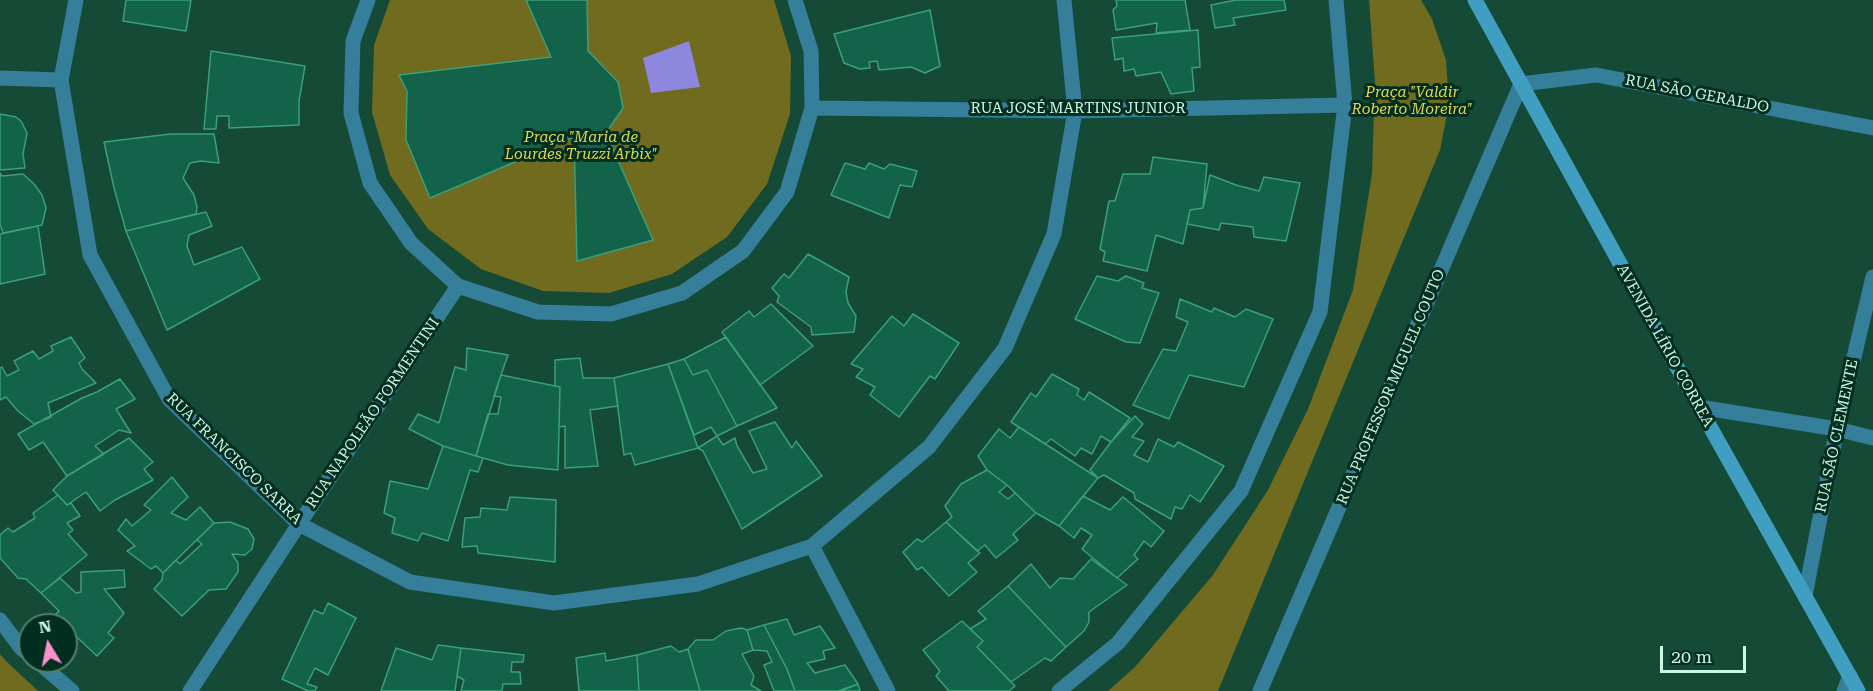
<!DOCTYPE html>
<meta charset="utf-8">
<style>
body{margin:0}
#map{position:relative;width:1873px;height:691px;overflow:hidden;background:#154a37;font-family:"Roboto Serif",serif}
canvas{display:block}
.north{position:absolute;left:18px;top:613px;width:60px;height:60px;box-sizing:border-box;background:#022e20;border:2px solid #527f6e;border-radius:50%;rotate:350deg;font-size:16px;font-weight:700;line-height:24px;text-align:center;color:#cbf8e4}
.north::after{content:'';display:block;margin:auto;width:21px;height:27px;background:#f890cb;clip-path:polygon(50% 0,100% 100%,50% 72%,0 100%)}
.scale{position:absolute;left:1660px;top:646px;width:86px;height:27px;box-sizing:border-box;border:3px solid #cbf8e4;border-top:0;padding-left:8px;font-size:18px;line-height:21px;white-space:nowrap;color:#cbf8e4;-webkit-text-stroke:4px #022e20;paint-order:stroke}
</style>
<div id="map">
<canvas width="1873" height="691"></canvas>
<div class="north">N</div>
<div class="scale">20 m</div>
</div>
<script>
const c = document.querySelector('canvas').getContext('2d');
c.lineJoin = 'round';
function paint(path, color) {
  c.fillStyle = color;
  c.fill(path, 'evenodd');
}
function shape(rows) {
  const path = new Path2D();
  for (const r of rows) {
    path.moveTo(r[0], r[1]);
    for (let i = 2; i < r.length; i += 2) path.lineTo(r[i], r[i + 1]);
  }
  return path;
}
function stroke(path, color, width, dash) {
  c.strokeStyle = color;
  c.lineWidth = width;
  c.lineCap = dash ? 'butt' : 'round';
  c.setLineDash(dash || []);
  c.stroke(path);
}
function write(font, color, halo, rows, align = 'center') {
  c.font = font + ' "Roboto Serif",serif';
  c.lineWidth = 6;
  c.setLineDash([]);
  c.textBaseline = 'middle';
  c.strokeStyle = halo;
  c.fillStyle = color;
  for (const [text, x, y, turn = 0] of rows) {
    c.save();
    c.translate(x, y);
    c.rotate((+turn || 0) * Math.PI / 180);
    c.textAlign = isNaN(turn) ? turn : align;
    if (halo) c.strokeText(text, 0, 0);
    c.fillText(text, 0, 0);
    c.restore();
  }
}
const green = shape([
 [390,0,774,0,791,56,790,114,767,184,727,237,672,274,609,293,543,291,481,269,428,229,390,175,372,112,374,45],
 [1369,0,1421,0,1432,19,1446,60,1449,104,1440,150,1218,691,1108,691,1135,667,1213,575,1268,490,1308,409,1353,290,1372,174,1375,83],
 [0,654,6,661,38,691,0,691]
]);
const water = shape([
 [689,41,700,87,651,93,643,58]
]);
const building = shape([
 [126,0,191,0,186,31,123,21,126,0],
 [526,0,587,0,588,51,618,82,623,108,606,133,653,240,577,261,574,137,430,198,406,140,407,91,399,75,551,57,526,0],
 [1116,0,1185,0,1190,30,1156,33,1157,23,1116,30,1113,10,1117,6,1116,0],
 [1236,0,1284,0,1286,10,1233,18,1235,25,1215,28,1211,5,1236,0],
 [930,10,940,66,925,73,911,67,879,70,877,61,869,62,870,68,860,69,844,63,834,34,930,10],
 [1198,30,1200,67,1192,68,1194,91,1171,94,1161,72,1136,76,1134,69,1124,71,1123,58,1115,60,1112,38,1198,30],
 [211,51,305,66,299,101,299,125,229,128,229,116,217,116,216,129,204,129,211,51],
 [0,114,16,117,21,121,27,133,23,154,25,168,0,170,0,114],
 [170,134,214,134,219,163,201,161,190,163,183,178,194,195,197,207,196,214,126,231,114,188,104,142,170,134],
 [1153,157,1207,164,1203,208,1190,210,1183,244,1156,235,1147,271,1103,261,1105,252,1100,249,1109,201,1115,201,1123,174,1150,174,1153,157],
 [845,163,865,169,869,163,884,169,890,164,917,171,912,187,900,185,889,218,831,195,845,163],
 [0,173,2,176,23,174,34,184,42,195,46,208,42,225,3,233,0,224,0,173],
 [1210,175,1236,185,1259,191,1264,177,1300,183,1286,241,1254,237,1253,227,1221,223,1219,230,1187,224,1190,210,1203,208,1210,175],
 [206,212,212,226,189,235,187,246,194,265,242,247,260,279,167,330,126,231,206,212],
 [38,226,45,274,0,284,0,234,38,226],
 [808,254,849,277,846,292,848,303,856,316,854,332,812,335,811,327,777,302,779,296,772,288,784,274,789,278,808,254],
 [1097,276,1118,281,1126,276,1144,283,1142,288,1159,293,1140,343,1126,342,1075,319,1097,276],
 [1180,299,1212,312,1214,308,1235,317,1246,309,1273,319,1244,387,1189,375,1169,419,1133,405,1163,349,1176,351,1188,322,1176,317,1180,299],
 [771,304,813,346,760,385,722,332,749,311,754,317,771,304],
 [913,314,959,343,935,379,930,376,899,417,870,395,875,387,856,377,863,369,851,364,892,316,904,326,913,314],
 [71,337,85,358,79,363,82,369,96,383,48,403,51,417,34,424,18,411,6,397,0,400,0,368,2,367,7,376,19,370,14,361,33,351,39,359,53,351,51,346,71,337],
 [726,337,777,408,737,426,707,370,693,375,684,359,726,337],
 [467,348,508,355,501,375,476,456,443,446,409,429,418,414,439,423,455,367,466,370,467,348],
 [580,358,583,378,614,378,618,406,590,410,598,466,565,468,565,426,559,427,560,387,555,386,555,360,580,358],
 [684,359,693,375,707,370,737,426,717,436,711,427,694,435,668,364,684,359],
 [668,364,698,448,635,465,631,453,624,455,614,378,668,364],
 [1052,374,1079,389,1077,395,1084,400,1089,392,1130,418,1111,442,1101,436,1092,454,1081,448,1075,456,1051,439,1045,444,1011,422,1031,393,1036,397,1052,374],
 [501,375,560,387,558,470,508,465,476,456,488,414,498,414,501,397,494,396,501,375],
 [120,379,135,399,116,409,131,433,119,430,95,446,104,454,67,476,43,442,29,450,18,434,82,398,97,392,120,379],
 [1135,416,1143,424,1132,437,1144,441,1134,455,1148,462,1158,439,1174,447,1178,442,1224,466,1200,502,1190,495,1182,509,1175,507,1171,519,1135,499,1134,493,1104,475,1098,478,1090,470,1111,442,1135,416],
 [775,422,792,448,796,441,822,476,742,529,703,451,698,448,717,436,723,445,735,438,737,446,753,473,767,469,749,431,775,422],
 [1019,427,1098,478,1059,526,1036,513,1007,485,987,470,978,456,999,429,1010,438,1019,427],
 [129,438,153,462,144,469,153,480,115,500,100,511,86,492,67,505,53,490,67,476,129,438],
 [443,446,483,458,478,472,470,470,448,541,422,533,418,541,392,533,395,518,384,513,390,481,428,489,443,446],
 [987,470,1007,485,999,492,1008,499,1015,493,1036,513,1013,534,1018,540,996,558,985,545,977,551,946,522,952,517,945,506,961,484,987,470],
 [172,477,188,497,171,513,186,520,200,507,214,523,163,573,156,566,151,569,127,551,135,546,118,530,126,519,132,526,151,510,144,505,172,477],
 [58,495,67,505,71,503,80,516,67,523,73,530,68,534,87,555,41,593,26,579,18,578,0,558,0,535,8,528,13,532,35,518,33,513,58,495],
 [1083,496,1110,510,1123,497,1164,531,1151,547,1144,541,1134,555,1138,559,1117,578,1082,549,1092,535,1081,528,1074,538,1059,526,1083,496],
 [510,497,556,500,555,562,478,553,477,546,462,547,465,518,480,517,481,508,507,510,510,497],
 [230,522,248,529,254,539,252,549,245,555,232,554,238,563,238,572,226,589,209,590,182,616,154,589,162,580,163,573,176,560,180,564,202,544,197,540,214,523,230,522],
 [946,522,980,553,968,563,977,572,949,596,922,567,917,570,903,552,917,539,922,542,946,522],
 [1091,559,1127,585,1089,612,1089,622,1084,631,1066,647,1008,586,1031,564,1050,588,1060,578,1073,579,1091,559],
 [124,570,125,587,104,589,124,613,108,633,114,638,97,656,66,627,66,625,63,625,53,617,59,611,41,593,60,578,76,593,81,592,81,572,124,570],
 [1008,586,1066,647,1051,661,1045,658,1011,682,977,647,983,641,970,629,986,619,978,611,1008,586],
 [328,603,356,618,328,675,315,668,307,684,317,687,315,691,308,691,282,679,314,610,323,614,328,603],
 [787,619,794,635,820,626,835,648,823,651,825,659,807,663,815,673,845,665,858,684,841,691,795,691,787,669,764,625,787,619],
 [962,621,983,641,977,647,1015,686,1009,691,949,691,936,676,940,671,923,650,962,621],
 [764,625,787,669,795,691,774,691,764,665,772,662,767,651,753,650,747,630,764,625],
 [741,628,747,630,753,650,742,654,754,676,751,685,761,691,700,691,688,649,696,640,713,640,726,631,741,628],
 [438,645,461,648,455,691,381,691,396,648,432,660,438,645],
 [671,646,679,652,688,649,700,691,639,691,637,655,671,646],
 [461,648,524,655,523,662,512,662,511,672,520,672,521,684,503,684,502,691,461,691,464,680,457,676,461,648],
 [605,653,606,661,637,655,639,691,579,691,576,658,605,653],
 [858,684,860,691,838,691,858,684]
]);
const minor = shape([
 [76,0,61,80,90,255,169,399,299,524,410,582,554,603,698,584,812,546,929,447,1005,348,1054,234,1075,111,1064,0],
 [368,0,353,41,351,113,370,183,411,243,458,286,538,312,611,314,682,293,743,251,787,192,812,108,811,51,795,0],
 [0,78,61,80],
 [812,108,1075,111,1345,105],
 [1699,407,1837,429,1873,438],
 [812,546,888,691],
 [1805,596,1837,429,1873,277],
 [0,620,21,648,30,655],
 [37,661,72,691],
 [190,691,299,524,458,286],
 [1059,691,1118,643,1241,491,1320,312,1345,105,1336,0],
 [1260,691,1521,84,1596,75,1873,128],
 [1844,691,1850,676]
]);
const secondary = shape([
 [1475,0,1699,407,1858,691]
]);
const parkNames = [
 ["Praça \"Valdir",1412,93],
 ["Roberto Moreira\"",1412,110],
 ["Praça \"Maria de",581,138],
 ["Lourdes Truzzi Arbix\"",581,155]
];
const streetNames = [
 ["RUA SÃO GERALDO",1697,94,11],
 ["RUA JOSÉ MARTINS JUNIOR",1078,109],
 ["AVENIDA LÍRIO CORREA",1665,346,61],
 ["RUA PROFESSOR MIGUEL COUTO",1391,387,-67],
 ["RUA NAPOLEÃO FORMENTINI",373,413,-56],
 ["RUA SÃO CLEMENTE",1837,436,-78],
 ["RUA FRANCISCO SARRA",234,459,44]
];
paint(green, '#706b1f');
paint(water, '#8e87de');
paint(building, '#126349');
stroke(building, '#3b9f7a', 1.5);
stroke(minor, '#357f9a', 15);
stroke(secondary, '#409fc1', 15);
write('italic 15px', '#e1d84e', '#022e20', parkNames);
write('15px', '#cbf8e4', '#022e20', streetNames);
</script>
